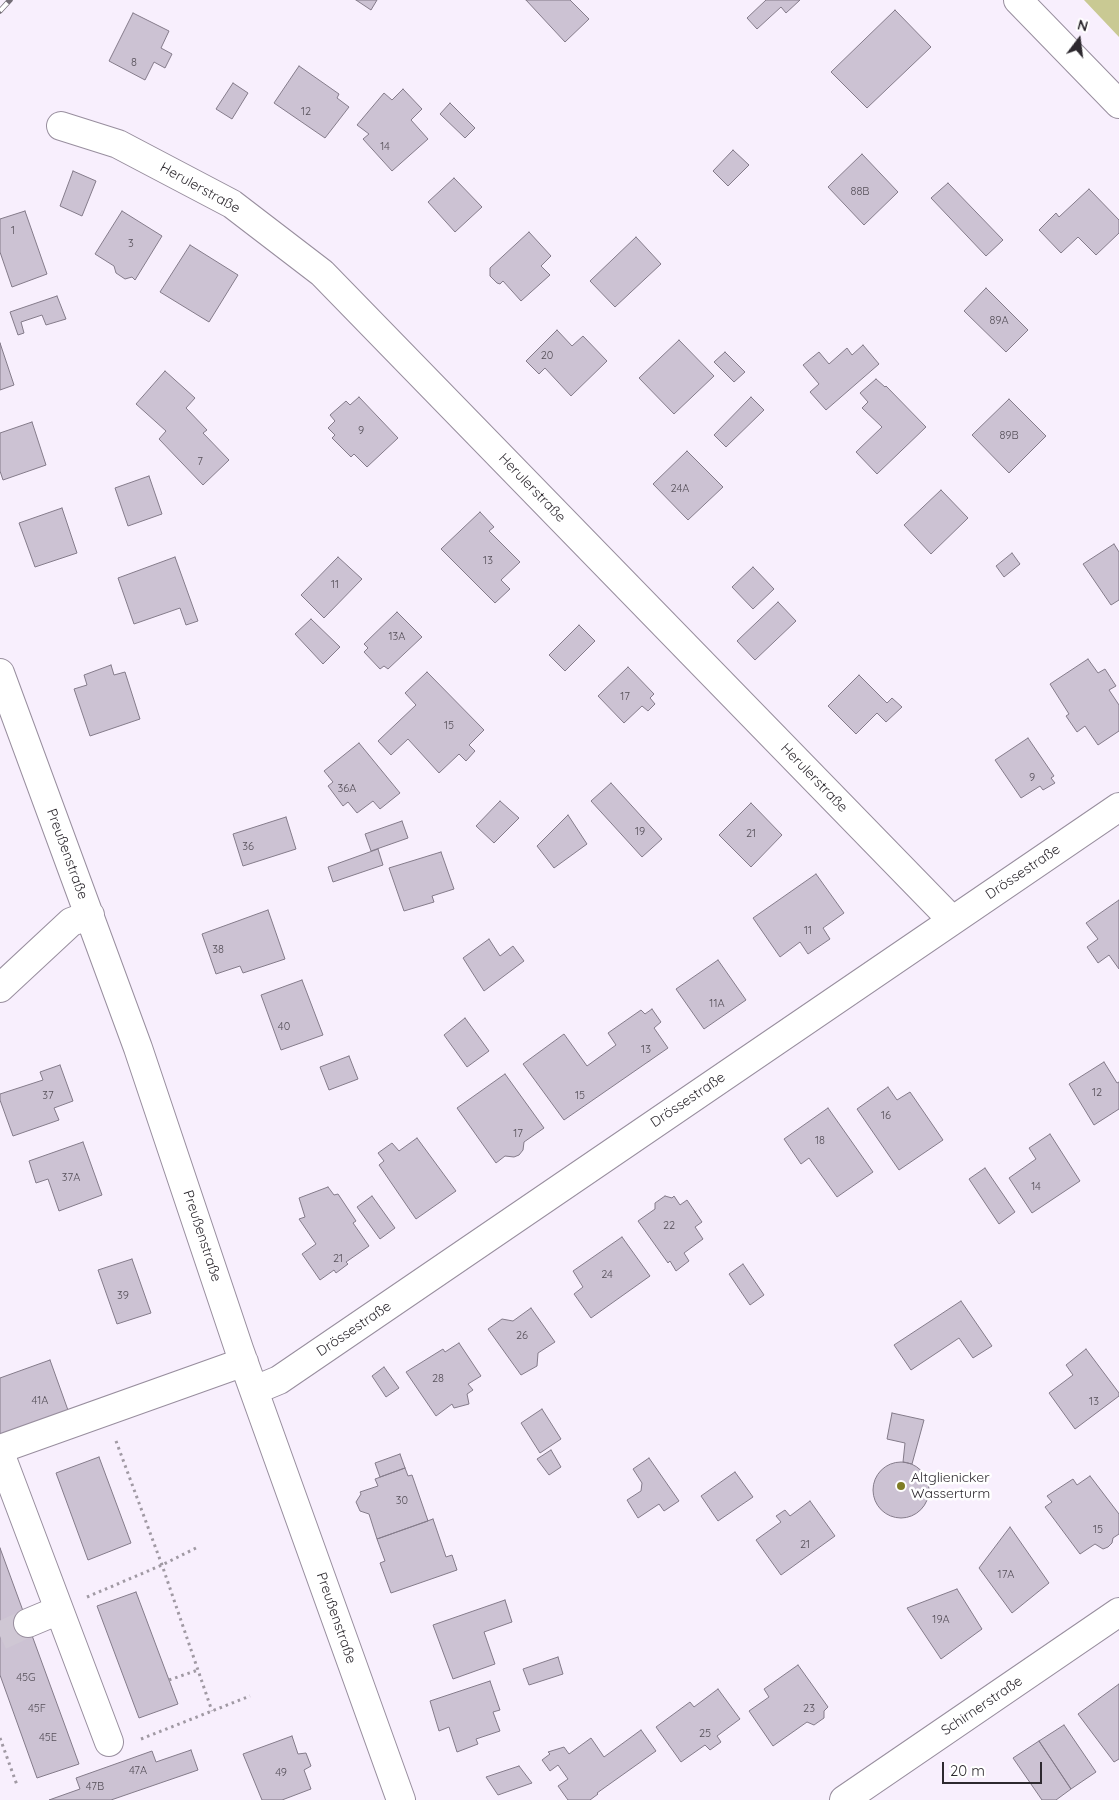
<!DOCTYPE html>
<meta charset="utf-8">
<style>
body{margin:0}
#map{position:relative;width:1119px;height:1800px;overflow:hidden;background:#f8effd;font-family:Quicksand,sans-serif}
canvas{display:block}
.north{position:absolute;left:1054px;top:15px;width:50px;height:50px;-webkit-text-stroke:4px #fff;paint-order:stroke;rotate:15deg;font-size:14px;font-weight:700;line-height:20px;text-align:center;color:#2d292f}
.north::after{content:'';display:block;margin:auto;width:18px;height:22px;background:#2d292f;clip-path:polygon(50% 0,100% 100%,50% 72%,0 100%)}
.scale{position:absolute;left:942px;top:1762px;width:100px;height:22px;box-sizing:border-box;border:2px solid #2d292f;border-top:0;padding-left:6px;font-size:15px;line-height:18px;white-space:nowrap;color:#2d292f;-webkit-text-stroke:4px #fff;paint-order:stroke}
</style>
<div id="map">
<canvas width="1119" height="1800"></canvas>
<div class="north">N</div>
<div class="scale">20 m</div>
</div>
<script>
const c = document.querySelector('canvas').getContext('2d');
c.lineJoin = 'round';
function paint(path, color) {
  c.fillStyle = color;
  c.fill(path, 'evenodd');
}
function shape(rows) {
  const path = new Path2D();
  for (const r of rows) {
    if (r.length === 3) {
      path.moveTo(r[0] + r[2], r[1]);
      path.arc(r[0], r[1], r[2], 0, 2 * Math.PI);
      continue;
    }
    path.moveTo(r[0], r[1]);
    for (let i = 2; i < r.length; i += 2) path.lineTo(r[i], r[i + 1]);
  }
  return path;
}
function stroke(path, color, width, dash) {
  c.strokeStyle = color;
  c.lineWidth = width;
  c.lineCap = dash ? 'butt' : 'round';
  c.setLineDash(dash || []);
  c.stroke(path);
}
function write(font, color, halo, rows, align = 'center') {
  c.font = font + ' Quicksand,sans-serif';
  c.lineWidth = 5;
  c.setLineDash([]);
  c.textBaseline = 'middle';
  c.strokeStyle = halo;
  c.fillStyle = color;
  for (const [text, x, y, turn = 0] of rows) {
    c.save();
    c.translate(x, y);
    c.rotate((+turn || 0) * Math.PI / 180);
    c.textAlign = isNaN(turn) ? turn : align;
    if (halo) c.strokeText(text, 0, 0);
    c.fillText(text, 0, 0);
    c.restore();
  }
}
const forest = shape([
 [1084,0,1119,0,1119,37]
]);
const building = shape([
 [356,0,377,0,371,10,356,0],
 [526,0,570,0,589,19,565,42,526,0],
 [766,0,800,0,786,13,781,7,757,29,747,18,766,0],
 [895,10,931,47,867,108,831,72,895,10],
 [133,13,169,31,161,48,172,54,165,68,154,62,145,80,109,61,133,13],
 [299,66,339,94,337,98,349,107,325,138,274,103,299,66],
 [233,83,248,93,232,119,216,109,233,83],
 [403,89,422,109,411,120,428,139,392,171,363,139,369,134,357,125,384,93,392,100,403,89],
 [450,103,475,128,465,138,440,114,450,103],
 [733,150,749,165,728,186,713,171,733,150],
 [862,154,898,192,864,225,828,187,862,154],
 [73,171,96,181,82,216,60,206,73,171],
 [454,178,482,207,455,232,428,202,454,178],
 [948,183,1003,240,986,256,931,198,948,183],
 [1089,189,1119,220,1119,233,1096,255,1078,237,1061,253,1039,230,1056,213,1059,217,1089,189],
 [25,211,47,274,12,287,0,252,0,219,25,211],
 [122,211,162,236,135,280,132,277,125,279,116,273,114,266,95,254,122,211],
 [529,232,551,256,541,266,550,275,521,301,503,281,500,284,497,283,490,276,490,268,529,232],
 [636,237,661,264,615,307,590,281,636,237],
 [190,245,238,275,209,322,160,292,190,245],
 [986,288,1028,330,1006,352,964,311,986,288],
 [57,296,66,319,46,325,42,315,21,322,24,333,18,335,10,312,57,296],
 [557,330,572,346,583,336,607,361,571,396,545,368,539,374,526,361,557,330],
 [679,340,714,376,674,414,639,378,679,340],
 [0,343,14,385,0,390,0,343],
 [863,345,879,364,826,410,810,392,819,384,803,365,819,352,829,364,847,348,852,355,863,345],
 [725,352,745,372,734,382,714,362,725,352],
 [165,371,195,398,186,408,207,430,203,433,229,460,203,485,159,439,166,431,136,404,165,371],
 [876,379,885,387,886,386,926,427,877,474,856,452,882,427,862,408,868,402,860,393,876,379],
 [359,397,398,438,367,467,354,454,351,457,332,438,335,435,328,428,335,421,330,415,346,401,350,405,359,397],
 [751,397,764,410,726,447,714,435,751,397],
 [1009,399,1046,436,1009,473,972,435,1009,399],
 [32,422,46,465,3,480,0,471,0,433,32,422],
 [687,451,723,487,688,520,653,484,687,451],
 [149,476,162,514,128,526,115,488,149,476],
 [941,490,968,518,931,554,904,525,941,490],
 [62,508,77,553,35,567,19,523,62,508],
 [480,512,494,527,489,531,520,562,501,580,510,589,495,603,441,549,480,512],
 [1114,544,1119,552,1119,600,1111,605,1083,564,1114,544],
 [1012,553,1020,564,1004,577,996,566,1012,553],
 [175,557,198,621,186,625,180,608,134,624,118,578,175,557],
 [338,557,362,579,324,618,301,595,338,557],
 [753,567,774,589,753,609,732,587,753,567],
 [778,602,796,621,755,660,737,641,778,602],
 [397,612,422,637,388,669,384,666,380,669,364,652,368,648,364,644,397,612],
 [311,619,340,647,323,664,295,634,311,619],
 [579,625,595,641,565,671,549,655,579,625],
 [1088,659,1098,673,1105,669,1116,686,1109,690,1119,705,1119,731,1098,745,1085,726,1077,732,1066,716,1069,714,1050,684,1088,659],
 [111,665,114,675,125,672,140,719,90,736,74,689,87,685,84,675,111,665],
 [628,667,654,694,650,698,655,704,648,711,642,706,624,723,598,696,628,667],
 [427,672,484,730,469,745,475,751,466,761,459,754,439,773,408,739,391,755,378,741,416,705,405,693,427,672],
 [859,675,887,703,892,698,902,707,886,722,877,713,856,734,828,706,859,675],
 [1028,738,1054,776,1051,778,1055,783,1043,790,1040,786,1021,798,995,760,1028,738],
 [359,743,400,793,380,809,373,801,357,813,348,802,343,806,328,786,333,782,324,771,359,743],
 [611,783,662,839,642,857,591,801,611,783],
 [500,801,519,818,494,843,476,826,500,801],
 [751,803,782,835,751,867,719,835,751,803],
 [568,815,587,844,554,868,537,846,568,815],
 [286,817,296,849,243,866,233,834,286,817],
 [402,821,408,838,371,851,365,834,402,821],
 [378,849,383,865,333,882,328,867,378,849],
 [441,852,454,889,432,896,434,902,404,911,389,868,441,852],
 [816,874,844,913,823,928,830,939,808,954,800,942,780,957,753,918,816,874],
 [1119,900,1119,969,1109,955,1098,963,1087,947,1098,939,1086,923,1119,900],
 [268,910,285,959,243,973,240,966,216,974,202,934,268,910],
 [489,939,500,956,513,946,524,961,484,991,463,958,489,939],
 [718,960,746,1000,704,1029,676,989,718,960],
 [302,980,323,1035,281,1050,261,995,302,980],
 [652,1009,661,1022,654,1028,668,1048,564,1120,523,1064,564,1034,587,1066,616,1045,608,1033,641,1010,645,1014,652,1009],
 [465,1018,489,1051,467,1067,444,1035,465,1018],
 [349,1056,358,1079,329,1090,320,1067,349,1056],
 [1104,1062,1117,1083,1119,1082,1119,1109,1094,1125,1069,1084,1104,1062],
 [60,1065,73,1101,54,1108,59,1120,13,1136,0,1100,0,1094,43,1080,40,1072,60,1065],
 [505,1074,544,1128,524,1142,523,1150,519,1155,514,1157,505,1156,496,1163,457,1108,505,1074],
 [888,1087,897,1100,910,1092,943,1140,899,1170,857,1109,888,1087],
 [828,1108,873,1172,837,1197,809,1158,801,1164,784,1139,828,1108],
 [1050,1134,1080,1181,1032,1213,1009,1178,1036,1159,1029,1148,1050,1134],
 [417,1138,456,1191,416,1219,379,1165,384,1161,378,1153,392,1143,399,1151,417,1138],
 [83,1142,102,1195,59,1211,48,1179,36,1183,29,1161,83,1142],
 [985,1168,1015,1212,999,1224,969,1179,985,1168],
 [328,1187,334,1195,338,1194,356,1221,353,1223,369,1246,346,1262,348,1264,336,1273,334,1270,320,1280,302,1254,316,1244,299,1219,305,1217,299,1198,328,1187],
 [372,1196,395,1228,380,1239,357,1207,372,1196],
 [665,1196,672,1198,674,1196,680,1205,687,1200,702,1222,695,1227,703,1239,684,1253,689,1261,676,1271,670,1261,668,1263,638,1221,655,1209,655,1203,665,1196],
 [622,1237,650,1276,591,1318,574,1294,583,1287,573,1271,622,1237],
 [132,1259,151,1313,117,1324,98,1270,132,1259],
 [743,1264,764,1295,750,1305,729,1274,743,1264],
 [961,1301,992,1346,973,1358,959,1338,911,1370,894,1345,961,1301],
 [531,1308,555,1342,538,1353,537,1366,521,1375,488,1329,502,1319,513,1321,531,1308],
 [459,1343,481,1376,468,1384,473,1390,467,1394,469,1404,454,1408,452,1404,436,1416,406,1372,443,1349,445,1352,459,1343],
 [1086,1349,1119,1393,1119,1396,1075,1429,1049,1393,1073,1375,1066,1365,1086,1349],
 [50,1360,69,1413,0,1438,0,1378,50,1360],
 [384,1367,399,1388,386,1397,372,1376,384,1367],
 [542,1409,561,1439,540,1453,521,1423,542,1409],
 [892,1413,924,1420,912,1464,903,1462,905,1443,887,1439,892,1413],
 [551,1450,561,1467,549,1475,537,1459,551,1450],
 [400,1454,405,1468,380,1477,375,1463,400,1454],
 [99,1457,131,1543,88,1560,56,1473,99,1457],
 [649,1458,679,1501,664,1511,659,1504,638,1518,627,1500,641,1491,642,1483,633,1469,649,1458],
 [901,1490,28],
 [405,1468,408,1476,412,1475,428,1521,377,1539,369,1514,360,1511,356,1502,361,1494,360,1492,378,1486,375,1479,405,1468],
 [735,1472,753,1497,718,1521,701,1496,735,1472],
 [1090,1476,1119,1514,1119,1534,1113,1538,1112,1543,1108,1547,1103,1549,1095,1544,1080,1554,1045,1507,1052,1502,1047,1496,1073,1479,1077,1485,1090,1476],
 [810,1501,835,1536,781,1575,756,1540,781,1522,776,1516,785,1510,790,1516,810,1501],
 [433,1519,446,1557,452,1555,457,1570,391,1593,380,1563,385,1561,377,1539,433,1519],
 [1010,1527,1049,1583,1012,1613,979,1568,1010,1527],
 [0,1548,79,1764,37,1778,0,1675,0,1548],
 [957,1589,982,1629,941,1659,907,1608,957,1589],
 [136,1592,178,1704,139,1718,97,1606,136,1592],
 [505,1600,512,1622,484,1632,495,1664,453,1679,433,1625,505,1600],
 [558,1657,563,1674,529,1685,523,1669,558,1657],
 [798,1665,828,1707,824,1711,824,1718,814,1725,807,1722,773,1746,749,1711,769,1697,764,1689,798,1665],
 [490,1681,500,1710,493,1712,500,1731,476,1739,478,1744,457,1752,449,1727,439,1731,430,1701,490,1681],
 [1119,1684,1119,1759,1114,1762,1078,1714,1119,1684],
 [718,1689,740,1719,717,1736,721,1742,710,1750,705,1745,681,1762,656,1727,690,1702,694,1707,718,1689],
 [1064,1725,1096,1772,1071,1789,1039,1741,1064,1725],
 [641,1730,656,1751,597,1793,598,1794,590,1800,568,1800,558,1786,568,1779,558,1765,550,1771,542,1760,550,1754,548,1752,564,1747,569,1754,591,1738,604,1757,641,1730],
 [292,1736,298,1754,306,1753,311,1766,304,1770,311,1789,282,1800,262,1800,243,1754,292,1736],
 [1039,1741,1071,1789,1056,1800,1042,1800,1013,1758,1039,1741],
 [191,1750,198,1770,111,1800,49,1800,80,1789,76,1778,152,1751,156,1762,191,1750],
 [519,1766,532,1783,498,1795,486,1777,519,1766]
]);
const minorTunnel = shape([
 [0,1636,28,1623]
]);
const path = shape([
 [116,1441,162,1565,212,1711],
 [87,1597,162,1565,198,1547],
 [169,1680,198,1670],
 [0,1738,17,1785],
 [141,1739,250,1696]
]);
const minor = shape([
 [1018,0,1119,104],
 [61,126,118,144,232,204,322,273,952,920],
 [0,673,138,1048,239,1349,401,1800],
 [0,988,71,922,90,915],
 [255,1390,279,1380,1119,807],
 [0,1449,244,1362],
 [0,1453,109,1742],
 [28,1623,59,1610],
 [844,1800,1119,1612]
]);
const rail = shape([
 [0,11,10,0]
]);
const markers = [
 [901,1486,5,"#7f7d25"]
];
const numberNames = [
 ["8",134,63],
 ["12",306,112],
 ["14",385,147],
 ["88B",860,192],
 ["1",13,231],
 ["3",131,244],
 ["89A",999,321],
 ["20",547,356],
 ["9",361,431],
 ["89B",1009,436],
 ["7",200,462],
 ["24A",680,489],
 ["13",488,561],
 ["11",335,585],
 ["13A",397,637],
 ["17",625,697],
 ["15",449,726],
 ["9",1032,778],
 ["36A",347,789],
 ["19",640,832],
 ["21",751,834],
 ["36",248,847],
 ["11",808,931],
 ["38",218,950],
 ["11A",717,1004],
 ["40",284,1027],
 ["13",646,1050],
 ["12",1097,1093],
 ["37",48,1096],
 ["15",580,1096],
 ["16",886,1116],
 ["17",518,1134],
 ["18",820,1141],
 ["37A",71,1178],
 ["14",1036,1187],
 ["22",669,1226],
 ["21",338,1259],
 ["24",607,1275],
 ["39",123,1296],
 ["26",522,1336],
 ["28",438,1379],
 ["41A",40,1401],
 ["13",1094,1402],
 ["30",402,1501],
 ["15",1098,1530],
 ["21",805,1545],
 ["17A",1006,1575],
 ["19A",941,1620],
 ["45G",26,1678],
 ["45F",37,1709],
 ["23",809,1709],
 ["25",705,1734],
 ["45E",48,1738],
 ["47A",138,1771],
 ["49",281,1773],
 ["47B",95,1787]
];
const streetNames = [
 ["Herulerstraße",200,188,29],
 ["Herulerstraße",532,488,46],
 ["Herulerstraße",814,778,46],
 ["Preußenstraße",67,854,70],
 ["Drössestraße",1023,872,-34],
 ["Drössestraße",688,1100,-34],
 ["Preußenstraße",202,1236,72],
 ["Drössestraße",354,1329,-34],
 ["Preußenstraße",336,1618,71],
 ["Schirnerstraße",982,1706,-34]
];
const poiNames = [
 ["Altglienicker",911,1478],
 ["Wasserturm",911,1494]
];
paint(forest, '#c9c993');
paint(building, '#ccc2d3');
stroke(building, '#847b8a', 1);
stroke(minorTunnel, '#cfc7d4', 28, [28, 14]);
stroke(minor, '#988e9e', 30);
stroke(path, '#a099a3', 3, [2.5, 4]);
stroke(minor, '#fff', 28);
stroke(rail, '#746e77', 5.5);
stroke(rail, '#fff', 4, [11]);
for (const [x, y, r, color] of markers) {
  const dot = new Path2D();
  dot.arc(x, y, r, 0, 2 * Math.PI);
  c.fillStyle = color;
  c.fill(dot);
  stroke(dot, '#fff', 2);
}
write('11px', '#554f58', null, numberNames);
write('14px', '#2d292f', '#fff', streetNames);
write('14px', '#2d292f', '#fff', poiNames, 'left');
</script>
